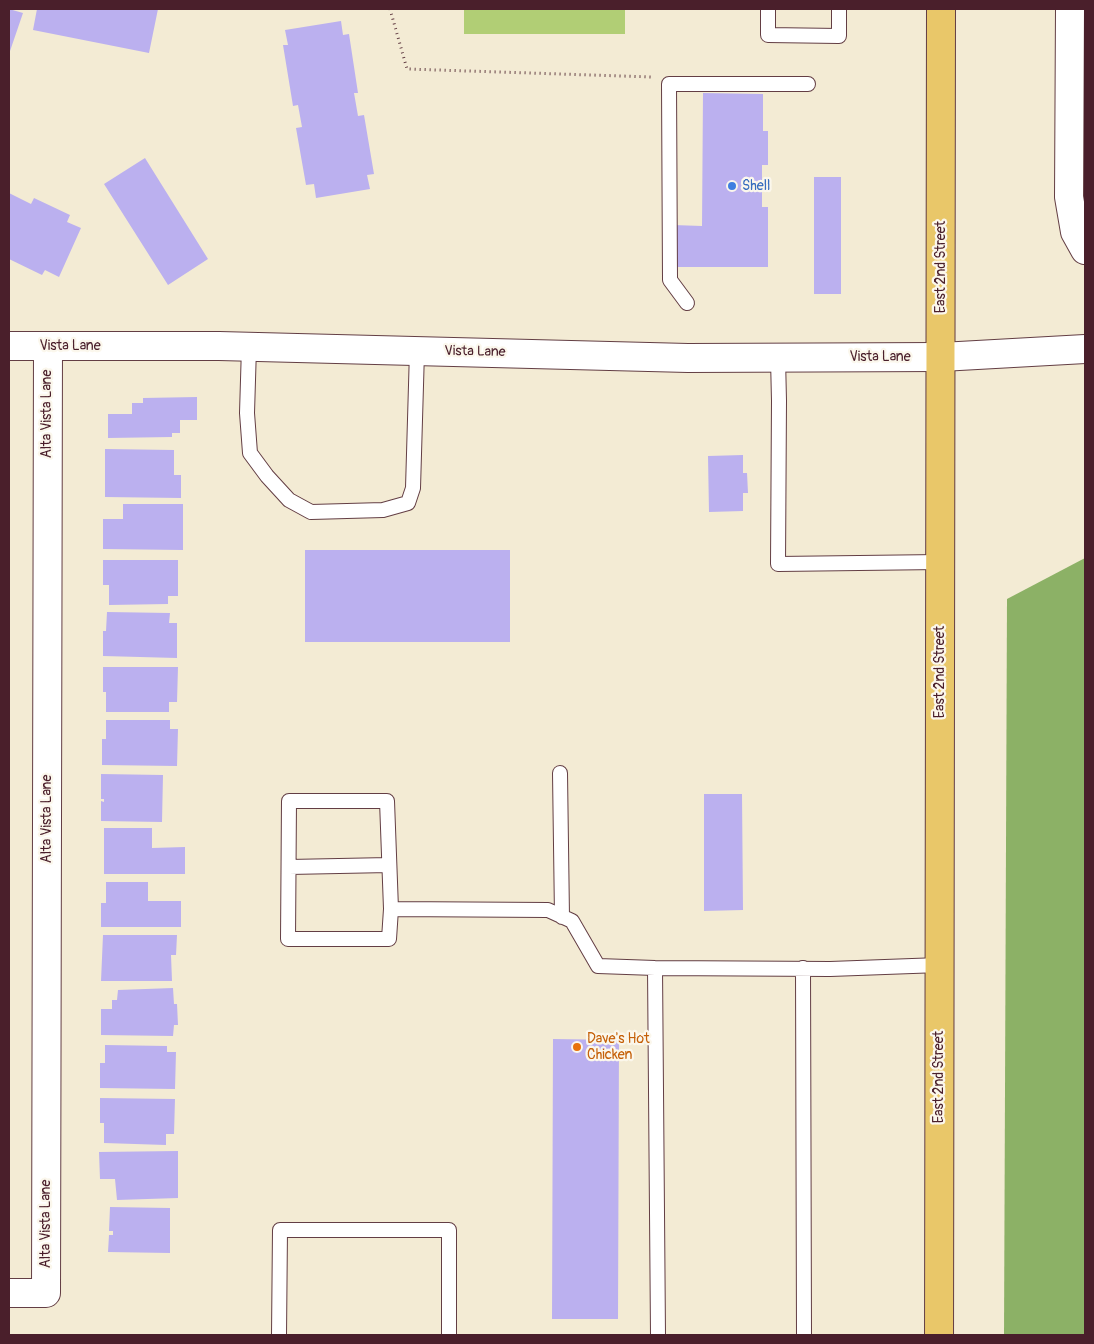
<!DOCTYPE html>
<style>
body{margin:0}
#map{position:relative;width:1094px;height:1344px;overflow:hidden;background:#f3ebd4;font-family:Pangolin,sans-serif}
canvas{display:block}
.frame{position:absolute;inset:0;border:10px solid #4a1f2b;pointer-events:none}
</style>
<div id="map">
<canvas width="1094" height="1344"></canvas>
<div class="frame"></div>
</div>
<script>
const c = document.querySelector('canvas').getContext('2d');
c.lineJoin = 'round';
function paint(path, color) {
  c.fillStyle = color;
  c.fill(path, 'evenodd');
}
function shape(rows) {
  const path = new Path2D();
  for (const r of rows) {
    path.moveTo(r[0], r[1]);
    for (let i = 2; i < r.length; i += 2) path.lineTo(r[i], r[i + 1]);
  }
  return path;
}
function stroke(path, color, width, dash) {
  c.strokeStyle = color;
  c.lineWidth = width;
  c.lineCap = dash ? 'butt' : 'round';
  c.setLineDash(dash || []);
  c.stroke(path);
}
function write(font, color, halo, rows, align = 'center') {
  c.font = font + ' Pangolin,sans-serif';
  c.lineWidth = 4.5;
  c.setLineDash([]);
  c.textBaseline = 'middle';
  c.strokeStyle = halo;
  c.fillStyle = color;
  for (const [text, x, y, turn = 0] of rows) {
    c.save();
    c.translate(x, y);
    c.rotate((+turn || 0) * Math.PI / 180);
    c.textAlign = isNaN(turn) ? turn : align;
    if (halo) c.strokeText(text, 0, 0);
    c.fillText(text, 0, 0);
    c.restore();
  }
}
const green = shape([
 [464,9,625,9,625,34,464,34]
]);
const forest = shape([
 [1085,558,1085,1335,1004,1335,1007,599]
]);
const building = shape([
 [9,9,23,13,9,54],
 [37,9,158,9,149,53,33,30],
 [341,21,343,35,349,34,358,93,354,93,358,116,364,115,374,174,367,175,370,189,316,198,314,184,306,185,296,128,302,127,298,105,293,106,283,45,288,45,285,30],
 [703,93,763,94,763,131,768,131,768,165,762,165,762,207,768,207,768,267,673,267,673,225,702,226],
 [145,158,208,259,168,285,104,184],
 [814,177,841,177,841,294,814,294],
 [9,193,31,204,34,198,70,215,67,222,81,228,59,277,45,270,42,275,9,259],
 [197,397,197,420,180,420,180,433,172,433,172,437,108,438,108,414,132,414,132,403,143,403,143,398],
 [105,449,174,450,174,475,181,475,181,498,105,497],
 [743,455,743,473,747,473,748,493,743,493,743,511,709,512,708,456],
 [123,504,183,504,183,550,103,549,103,519,123,519],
 [305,550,510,550,510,642,305,642],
 [103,560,178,560,178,596,168,596,168,604,109,605,109,585,103,585],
 [107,612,170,613,169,623,177,623,177,658,103,656,103,631,106,631],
 [103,667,178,667,177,702,169,702,169,712,106,712,106,692,103,692],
 [106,720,170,720,170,729,178,729,177,766,102,765,102,739,106,739],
 [101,774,163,775,162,822,101,821,101,801,104,802,104,799,101,799],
 [704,794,742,794,743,910,704,911],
 [104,828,152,828,152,848,185,847,185,874,104,874],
 [106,882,148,882,148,901,181,901,181,927,101,927,101,903,106,903],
 [103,935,177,935,176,955,171,955,172,981,101,981],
 [173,988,174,1004,177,1004,178,1025,174,1025,173,1036,101,1035,101,1009,112,1009,112,1000,117,1000,118,990],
 [553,1039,619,1040,618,1319,552,1319],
 [105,1045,167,1046,167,1052,176,1052,175,1089,100,1088,100,1063,105,1063],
 [100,1098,175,1099,174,1134,166,1134,166,1145,104,1143,104,1123,100,1123],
 [178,1151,178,1198,117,1200,115,1179,100,1179,99,1152],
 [110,1207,170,1208,170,1253,108,1252,109,1235,113,1235,113,1231,109,1231]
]);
const path = shape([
 [390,9,407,69,652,77]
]);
const service = shape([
 [768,9,768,35,839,36,839,9],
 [687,303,670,280,669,84,808,84],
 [249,347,247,413,250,453,267,476,289,500,311,512,383,510,408,503,413,488,417,351],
 [778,358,779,401,778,564,940,562],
 [560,773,562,917],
 [289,867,389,865],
 [391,909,387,801,289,801,288,939,389,939,391,909,548,910,572,921,598,966,655,968,830,969,940,965],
 [655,968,658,1335],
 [803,968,804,1335],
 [279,1335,280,1230,449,1230,449,1335]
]);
const minor = shape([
 [1070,9,1069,197,1075,232,1085,250],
 [941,357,1085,349],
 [9,1293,46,1293,48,346]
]);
const tertiary = shape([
 [9,346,219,346,688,358,941,357]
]);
const primary = shape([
 [939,1335,941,9]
]);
const markers = [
 [732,186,5,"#3f7fe0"],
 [577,1047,5,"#e8710a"]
];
const shopNames = [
 ["Shell",742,186]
];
const streetNames = [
 ["East 2nd Street",941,267,-90],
 ["Vista Lane",70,346],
 ["Vista Lane",475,352,1],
 ["Vista Lane",880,357],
 ["Alta Vista Lane",47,414,-90],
 ["East 2nd Street",940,672,-90],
 ["Alta Vista Lane",47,819,-90],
 ["East 2nd Street",939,1077,-90],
 ["Alta Vista Lane",46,1224,-90]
];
const foodNames = [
 ["Dave's Hot",587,1039],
 ["Chicken",587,1055]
];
paint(green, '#b1ce75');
paint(forest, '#8cb166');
paint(building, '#bbb0ef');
stroke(service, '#633e44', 16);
stroke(minor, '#633e44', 30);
stroke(tertiary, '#633e44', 30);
stroke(primary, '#633e44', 30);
stroke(path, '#633e44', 3, [1, 4]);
stroke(service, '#fff', 14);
stroke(minor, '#fff', 28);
stroke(tertiary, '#fff', 28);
stroke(primary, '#e9c769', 28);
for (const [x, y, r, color] of markers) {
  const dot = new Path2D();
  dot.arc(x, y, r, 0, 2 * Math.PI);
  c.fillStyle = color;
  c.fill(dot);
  stroke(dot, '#fbf7ec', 2);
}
write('14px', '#366cbe', '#fbf7ec', shopNames, 'left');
write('14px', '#4a1f2b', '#fbf7ec', streetNames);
write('14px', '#c56008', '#fbf7ec', foodNames, 'left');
</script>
